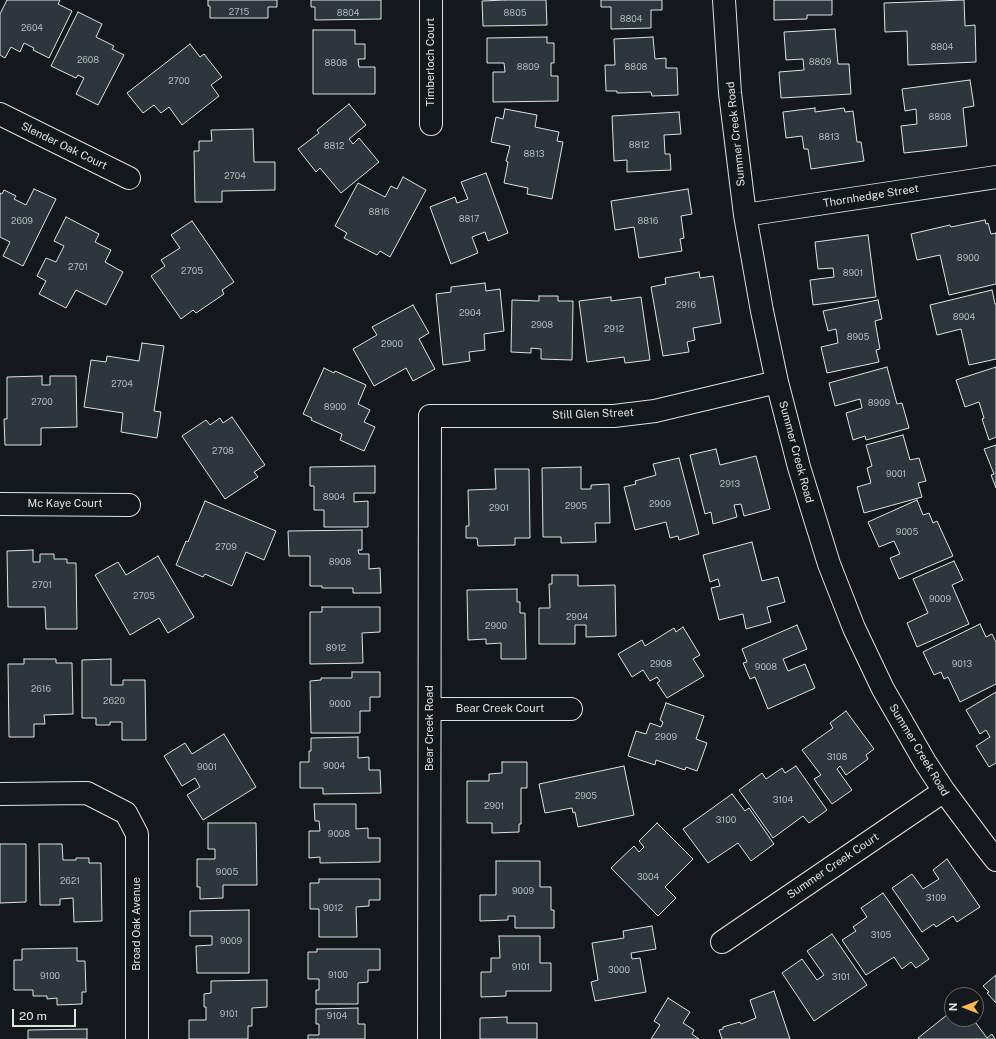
<!DOCTYPE html>
<style>
body{margin:0}
#map{position:relative;width:996px;height:1039px;overflow:hidden;background:#14181c;font-family:"Public Sans",sans-serif}
canvas{display:block}
.north{position:absolute;left:944px;top:987px;width:40px;height:40px;box-sizing:border-box;background:#14181c;border:1px solid #626a69;border-radius:50%;rotate:270deg;font-size:11px;font-weight:700;line-height:16px;text-align:center;color:#d8e6dc}
.north::after{content:'';display:block;margin:auto;width:14px;height:18px;background:#ffb74d;clip-path:polygon(50% 0,100% 100%,50% 72%,0 100%)}
.scale{position:absolute;left:12px;top:1009px;width:64px;height:18px;box-sizing:border-box;border:2px solid #d8e6dc;border-top:0;padding-left:5px;font-size:12px;line-height:14px;white-space:nowrap;color:#d8e6dc;-webkit-text-stroke:3px #14181c;paint-order:stroke}
</style>
<div id="map">
<canvas width="996" height="1039"></canvas>
<div class="north">N</div>
<div class="scale">20 m</div>
</div>
<script>
const c = document.querySelector('canvas').getContext('2d');
c.lineJoin = 'round';
function paint(path, color) {
  c.fillStyle = color;
  c.fill(path, 'evenodd');
}
function shape(rows) {
  const path = new Path2D();
  for (const r of rows) {
    path.moveTo(r[0], r[1]);
    for (let i = 2; i < r.length; i += 2) path.lineTo(r[i], r[i + 1]);
  }
  return path;
}
function stroke(path, color, width, dash) {
  c.strokeStyle = color;
  c.lineWidth = width;
  c.lineCap = dash ? 'butt' : 'round';
  c.setLineDash(dash || []);
  c.stroke(path);
}
function write(font, color, halo, rows, align = 'center') {
  c.font = font + ' "Public Sans",sans-serif';
  c.lineWidth = 3;
  c.setLineDash([]);
  c.textBaseline = 'middle';
  c.strokeStyle = halo;
  c.fillStyle = color;
  for (const [text, x, y, turn = 0] of rows) {
    c.save();
    c.translate(x, y);
    c.rotate((+turn || 0) * Math.PI / 180);
    c.textAlign = isNaN(turn) ? turn : align;
    if (halo) c.strokeText(text, 0, 0);
    c.fillText(text, 0, 0);
    c.restore();
  }
}
const building = shape([
 [7,0,60,0,58,4,72,11,49,58,33,50,34,48,24,43,20,52,11,47,5,58,0,55,0,14,7,0],
 [208,0,277,0,277,7,268,7,268,18,210,18,210,6,208,6,208,0],
 [311,0,381,0,381,19,315,20,315,7,311,7,311,0],
 [505,0,546,0,547,25,483,26,482,1,505,0],
 [601,0,662,0,662,10,651,10,651,28,611,29,611,7,601,7,601,0],
 [774,0,832,0,832,15,807,15,807,19,774,20,774,0],
 [964,0,965,26,975,25,976,62,908,65,907,31,885,32,884,3,964,0],
 [78,12,102,24,96,37,114,46,112,49,124,55,98,105,76,94,84,78,78,75,76,78,51,66,78,12],
 [835,29,838,64,849,64,851,94,781,98,779,72,804,70,803,59,786,60,784,32,835,29],
 [313,30,355,30,355,44,365,44,365,59,358,59,359,67,375,67,375,94,313,94,313,30],
 [547,37,547,43,554,43,554,63,551,63,551,76,558,76,558,101,493,102,493,72,505,72,504,63,487,63,487,38,547,37],
 [653,37,655,59,666,58,666,68,677,68,678,95,652,96,651,92,617,93,617,91,606,91,605,65,615,65,614,39,653,37],
 [190,44,200,57,204,54,222,77,211,85,219,96,182,125,169,107,161,113,154,105,143,113,127,93,190,44],
 [970,80,974,106,963,108,967,146,904,153,901,126,917,124,916,109,905,111,902,89,970,80],
 [349,104,366,125,349,139,353,144,359,138,379,162,341,193,320,168,316,172,298,149,319,133,317,130,349,104],
 [815,108,815,112,844,108,845,112,853,111,857,142,861,142,864,161,811,169,808,149,804,149,802,136,786,138,783,112,815,108],
 [505,109,537,115,535,127,559,132,557,141,563,142,552,199,527,194,528,188,504,183,508,162,506,161,510,146,491,142,496,117,503,119,505,109],
 [679,112,681,134,664,135,665,154,670,154,671,170,627,172,627,160,614,161,612,116,679,112],
 [253,129,254,162,275,162,275,190,222,191,222,202,195,202,194,151,199,151,199,141,212,141,211,130,253,129],
 [486,173,508,233,488,241,485,232,472,237,478,253,451,264,430,207,455,197,457,203,468,199,461,182,486,173],
 [403,177,426,190,390,257,380,251,377,255,344,238,347,233,335,226,358,183,385,197,391,186,397,189,403,177],
 [34,189,56,199,23,266,3,256,10,242,0,237,0,193,2,194,4,190,16,196,14,199,26,205,34,189],
 [688,189,692,214,681,216,684,238,680,239,682,251,639,258,634,227,615,230,611,201,688,189],
 [66,217,99,234,95,242,111,250,105,262,123,272,106,305,76,290,66,308,39,294,46,281,37,276,46,258,56,262,64,246,54,241,66,217],
 [985,220,986,224,988,223,991,234,996,233,996,284,949,295,940,255,917,260,911,234,950,225,951,227,985,220],
 [192,221,234,282,222,290,224,294,196,313,193,310,181,319,151,276,165,266,161,260,180,248,171,235,192,221],
 [868,235,876,297,813,305,810,280,834,277,833,268,818,269,815,242,868,235],
 [699,272,700,278,713,276,721,323,693,328,695,340,687,342,689,352,663,356,651,287,666,284,665,278,699,272],
 [485,283,486,291,500,289,504,331,484,334,485,350,469,352,470,361,443,365,436,294,451,292,451,287,485,283],
 [992,290,995,304,996,304,996,359,969,365,961,329,937,335,930,305,992,290],
 [539,296,558,296,558,301,573,301,572,360,541,359,541,349,531,348,531,353,511,352,512,300,539,301,539,296],
 [611,297,611,301,641,297,650,360,625,363,624,357,587,362,579,301,611,297],
 [878,300,882,319,875,321,880,349,876,350,879,362,827,373,821,347,838,343,836,329,828,331,823,311,878,300],
 [413,305,429,333,419,339,435,369,413,381,406,368,374,386,353,349,377,335,372,327,413,305],
 [142,343,164,346,154,411,161,412,157,438,121,432,123,413,84,407,91,360,106,362,107,356,139,361,142,343],
 [887,367,897,404,902,403,909,428,866,440,865,436,853,440,846,413,862,408,860,399,835,406,829,383,887,367],
 [996,367,996,437,989,440,982,419,984,418,979,402,965,407,956,380,996,367],
 [324,368,334,373,335,371,366,385,358,404,370,410,364,422,375,427,364,451,340,440,342,434,311,420,312,418,303,414,324,368],
 [42,376,42,385,50,385,50,376,76,376,77,427,41,428,41,445,5,445,4,419,7,419,7,377,42,376],
 [232,417,265,465,254,472,258,477,225,499,182,436,206,420,210,425,220,418,223,423,232,417],
 [903,435,910,460,919,458,926,481,918,483,922,497,864,513,857,487,871,483,867,468,872,466,866,445,903,435],
 [996,445,996,488,991,475,994,474,984,449,996,445],
 [716,449,720,465,756,456,770,509,744,516,741,504,734,505,737,517,713,524,711,512,705,514,690,455,716,449],
 [679,458,699,534,679,540,678,536,670,538,666,522,635,530,624,487,636,484,635,481,656,475,653,464,679,458],
 [375,466,375,493,354,493,354,502,368,501,368,527,324,527,324,510,314,510,314,486,310,486,310,467,375,466],
 [581,467,581,489,591,489,591,485,609,484,610,523,595,523,596,542,561,543,561,537,543,537,542,468,581,467],
 [495,469,529,469,530,538,515,538,515,545,478,546,477,538,466,538,466,526,469,526,468,490,496,489,495,469],
 [917,500,923,515,929,513,933,523,937,521,953,556,899,579,890,558,900,554,894,541,879,547,868,522,917,500],
 [205,501,276,531,264,560,246,552,232,586,205,574,203,577,176,565,186,541,188,542,205,501],
 [362,530,362,550,358,550,359,554,369,554,369,569,380,568,381,593,353,593,353,588,322,588,322,586,310,586,310,556,289,556,288,531,362,530],
 [752,542,762,581,778,577,785,602,767,607,771,622,746,629,743,614,719,620,711,588,720,586,718,579,710,582,703,555,752,542],
 [33,550,33,562,40,562,40,554,54,554,54,559,67,559,67,563,76,563,77,629,46,629,45,607,8,607,7,551,33,550],
 [158,556,194,617,168,633,159,618,130,635,95,575,118,562,126,575,158,556],
 [954,561,963,580,952,585,969,624,917,647,907,623,928,613,913,579,954,561],
 [552,575,578,575,578,586,615,585,616,636,586,637,586,625,575,625,575,644,539,644,539,608,550,608,549,584,552,584,552,575],
 [517,589,517,602,520,602,520,613,525,613,526,659,501,659,501,643,486,644,486,639,468,640,467,590,517,589],
 [322,607,380,607,380,632,362,633,363,663,310,664,310,612,322,612,322,607],
 [980,624,986,637,992,634,996,642,996,684,960,702,948,677,944,679,941,672,934,675,923,652,980,624],
 [797,625,807,649,783,659,788,671,805,664,815,688,768,709,755,677,750,679,743,663,747,662,742,649,797,625],
 [683,627,700,655,693,659,704,676,667,698,657,683,660,681,657,677,650,681,643,670,632,677,618,654,642,640,645,646,674,628,676,632,683,627],
 [24,659,56,659,56,663,72,663,73,714,44,715,45,724,34,724,34,737,9,737,8,664,24,664,24,659],
 [111,659,111,685,123,685,123,680,145,680,146,740,122,740,122,722,110,722,110,725,96,725,96,718,82,718,82,660,111,659],
 [352,672,380,672,380,697,370,697,370,711,360,711,360,733,311,733,310,681,321,680,321,678,352,678,352,672],
 [996,692,996,763,989,767,976,746,990,737,986,730,980,734,966,710,996,692],
 [666,703,704,716,696,739,707,743,697,771,686,767,685,770,656,760,655,765,628,756,636,731,646,734,650,723,661,727,663,722,660,720,666,703],
 [846,711,874,749,866,755,868,759,846,775,840,766,837,769,852,790,832,804,814,779,821,775,802,750,833,728,830,723,846,711],
 [224,734,256,787,203,820,187,795,200,787,195,778,182,786,164,756,185,743,192,754,224,734],
 [358,737,358,758,369,757,369,770,380,770,381,793,323,794,323,788,300,788,300,762,309,762,309,751,311,751,311,738,358,737],
 [502,762,527,762,527,788,521,788,521,824,519,824,519,832,492,833,492,823,467,823,467,781,489,781,489,774,502,773,502,762],
 [624,766,634,815,578,827,575,812,573,813,572,808,545,813,539,784,624,766],
 [796,766,827,810,809,823,803,816,773,838,739,790,762,773,766,779,782,768,785,773,796,766],
 [732,794,745,811,749,808,774,844,751,861,738,843,708,863,683,829,732,794],
 [314,804,356,804,356,829,368,828,368,838,380,838,380,862,320,863,320,857,309,858,309,831,320,831,319,821,315,821,314,804],
 [208,823,256,823,257,885,223,885,223,898,200,899,200,887,197,887,197,859,215,859,215,849,208,849,208,823],
 [657,823,693,859,665,887,676,898,658,916,611,868,634,846,639,852,644,847,639,841,657,823],
 [0,844,26,844,26,902,0,903,0,844],
 [39,844,62,844,63,860,76,860,76,858,89,858,89,863,101,863,102,921,74,922,73,898,60,899,60,905,40,905,39,844],
 [947,859,980,907,957,922,953,916,936,927,934,924,922,932,892,888,912,874,923,889,939,879,933,870,947,859],
 [496,861,540,861,540,887,551,887,551,910,554,910,554,928,515,928,515,916,508,916,508,920,480,921,480,895,496,895,496,861],
 [319,879,380,879,380,900,369,900,369,906,356,907,357,937,319,937,319,909,310,909,310,883,319,883,319,879],
 [883,893,929,959,916,968,911,962,902,969,894,957,866,975,842,940,856,931,853,927,867,917,861,908,883,893],
 [249,910,249,973,197,973,196,946,212,945,212,936,190,936,190,911,249,910],
 [652,926,656,949,631,953,632,959,640,958,646,992,595,1001,591,982,598,980,592,943,624,938,623,931,652,926],
 [832,934,867,985,814,1021,782,973,802,959,817,980,824,975,807,951,832,934],
 [499,936,540,936,540,963,551,963,551,991,506,991,506,996,481,997,481,972,491,972,491,958,500,958,499,936],
 [77,948,77,961,85,961,86,992,82,992,82,1004,57,1005,57,998,47,999,47,996,33,996,33,990,14,990,14,960,22,960,22,949,77,948],
 [317,949,380,949,380,970,368,970,368,982,358,983,358,1004,316,1004,316,990,319,990,319,979,308,979,308,952,317,952,317,949],
 [996,975,996,1003,987,993,989,992,983,986,996,975],
 [267,980,267,1007,252,1008,252,1026,248,1026,248,1039,189,1039,189,1020,206,1020,206,1007,204,1007,204,994,211,993,211,981,267,980],
 [774,991,790,1039,722,1039,719,1030,723,1029,723,1027,740,1022,741,1024,756,1018,750,1000,774,991],
 [668,998,690,1012,683,1023,694,1030,692,1034,699,1039,651,1039,660,1025,654,1021,668,998],
 [358,1008,358,1024,365,1024,365,1039,308,1039,308,1035,319,1035,319,1024,316,1024,316,1009,358,1008],
 [952,1011,952,1019,973,1019,987,1038,992,1034,995,1039,919,1039,918,1038,952,1011],
 [507,1017,507,1023,537,1023,537,1039,480,1039,480,1018,507,1017],
 [87,1029,87,1039,28,1039,28,1030,87,1029]
]);
const minor = shape([
 [724,0,730,93,745,215,762,311,777,382,799,467,829,564,854,628,883,689,925,762,944,791,985,846,996,860],
 [0,114,129,178],
 [431,124,431,0],
 [745,215,996,177],
 [0,504,129,505],
 [430,709,571,709],
 [0,794,87,793,126,813,137,834,137,1039],
 [722,942,944,791],
 [429,1039,430,416,614,416,655,411,777,382]
]);
const numberNames = [
 ["2715",239,12],
 ["8804",348,13],
 ["8805",515,13],
 ["8804",631,19],
 ["2604",32,28],
 ["8804",942,47],
 ["2608",88,60],
 ["8809",820,62],
 ["8808",336,63],
 ["8809",528,67],
 ["8808",636,67],
 ["2700",179,81],
 ["8808",940,117],
 ["8813",829,137],
 ["8812",639,145],
 ["8812",334,146],
 ["8813",534,154],
 ["2704",235,176],
 ["8816",379,212],
 ["8817",469,219],
 ["2609",22,221],
 ["8816",648,221],
 ["8900",968,258],
 ["2701",78,267],
 ["2705",192,271],
 ["8901",853,273],
 ["2916",686,305],
 ["2904",470,313],
 ["8904",964,317],
 ["2908",542,325],
 ["2912",614,329],
 ["8905",858,337],
 ["2900",392,344],
 ["2704",122,384],
 ["2700",42,402],
 ["8909",879,403],
 ["8900",335,407],
 ["2708",223,451],
 ["9001",896,474],
 ["2913",730,484],
 ["8904",334,497],
 ["2909",660,504],
 ["2905",576,506],
 ["2901",499,508],
 ["9005",907,532],
 ["2709",226,547],
 ["8908",340,562],
 ["2701",42,585],
 ["2705",144,596],
 ["9009",940,599],
 ["2904",577,617],
 ["2900",496,626],
 ["8912",336,648],
 ["2908",661,664],
 ["9013",962,664],
 ["9008",766,667],
 ["2616",41,689],
 ["2620",114,701],
 ["9000",340,704],
 ["2909",666,737],
 ["3108",837,757],
 ["9004",334,766],
 ["9001",207,767],
 ["2905",586,796],
 ["3104",783,800],
 ["2901",494,806],
 ["3100",726,820],
 ["9008",339,834],
 ["9005",227,872],
 ["3004",648,877],
 ["2621",70,881],
 ["9009",523,891],
 ["3109",936,898],
 ["9012",333,908],
 ["3105",881,935],
 ["9009",231,941],
 ["9101",521,967],
 ["3000",619,970],
 ["9100",338,975],
 ["9100",50,976],
 ["3101",841,977],
 ["9101",229,1014],
 ["9104",337,1016]
];
const streetNames = [
 ["Timberloch Court",431,62,-90],
 ["Summer Creek Road",736,134,-96],
 ["Slender Oak Court",64,146,26],
 ["Thornhedge Street",871,196,-9],
 ["Still Glen Street",593,414,-2],
 ["Summer Creek Road",796,452,75],
 ["Mc Kaye Court",65,504],
 ["Bear Creek Court",500,709],
 ["Bear Creek Road",430,728,-90],
 ["Summer Creek Road",919,750,59],
 ["Summer Creek Court",833,866,-34],
 ["Broad Oak Avenue",137,924,-90]
];
paint(building, '#2c363c');
stroke(building, '#d8e6dc', 1);
stroke(minor, '#d8e6dc', 24);
stroke(minor, '#14181c', 22);
write('9px', '#adbab4', null, numberNames);
write('11px', '#d8e6dc', '#14181c', streetNames);
</script>
